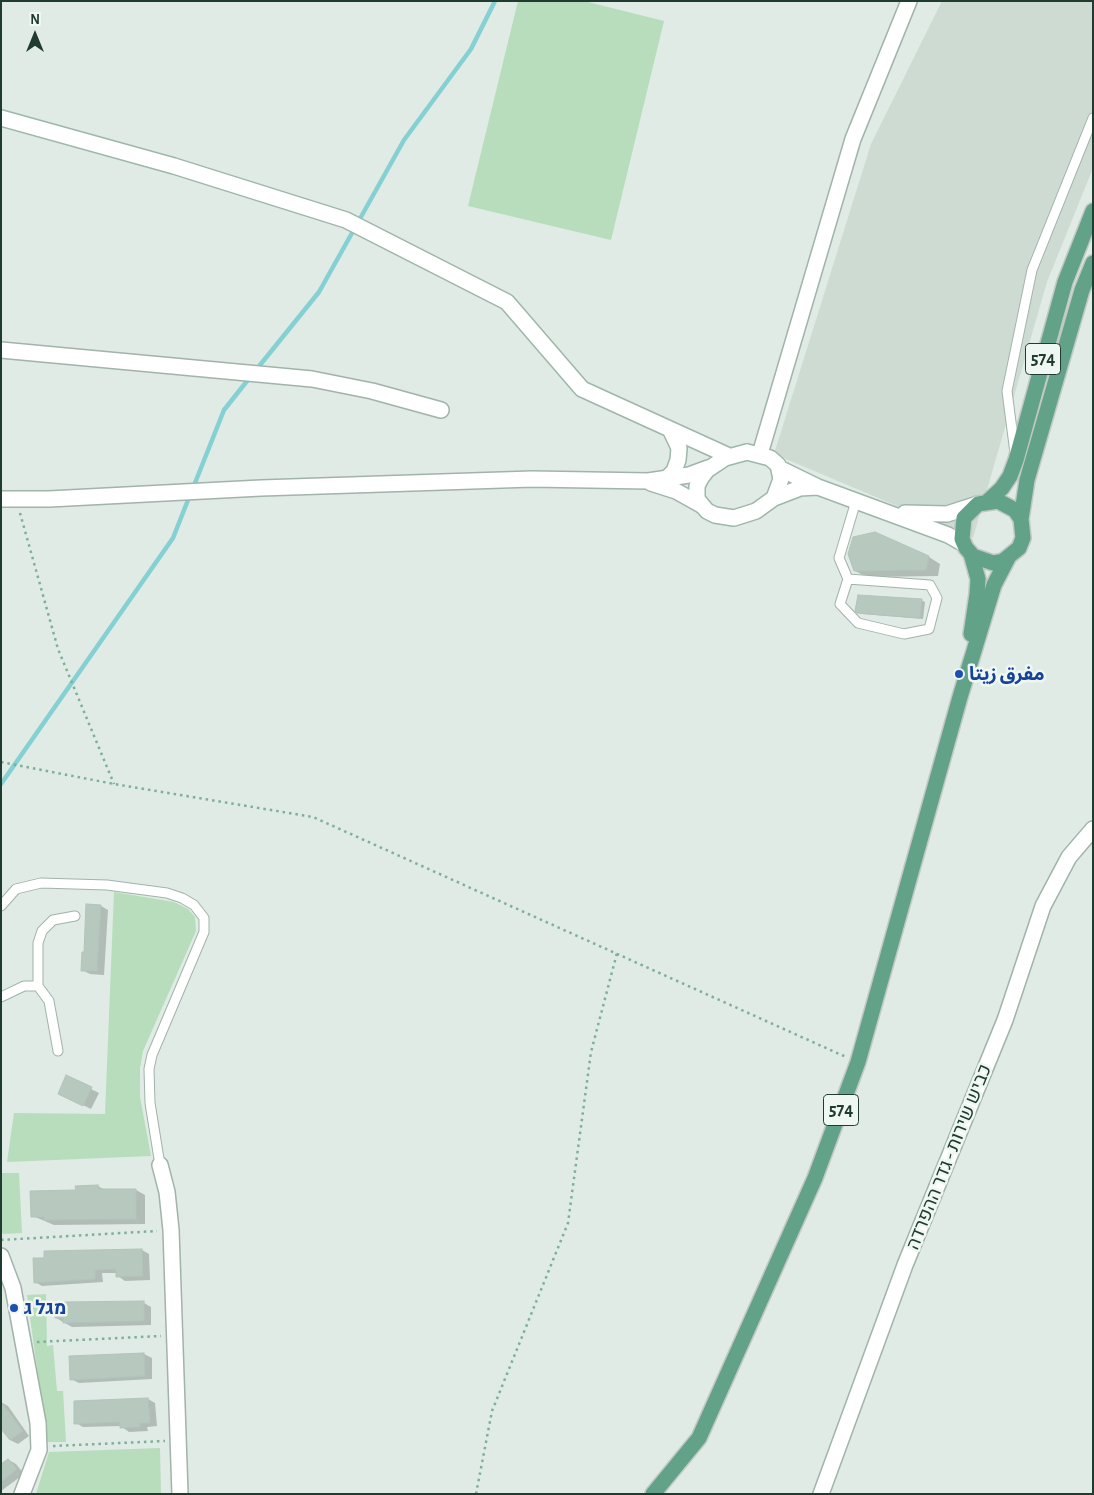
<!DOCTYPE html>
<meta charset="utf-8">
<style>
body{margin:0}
#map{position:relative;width:1094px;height:1495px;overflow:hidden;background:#dfebe4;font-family:"Alegreya Sans",sans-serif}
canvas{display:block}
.frame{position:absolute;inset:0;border:2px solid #203b30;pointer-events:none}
.north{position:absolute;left:10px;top:10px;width:50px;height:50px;-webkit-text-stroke:4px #eff7f2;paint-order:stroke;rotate:0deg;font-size:14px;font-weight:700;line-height:20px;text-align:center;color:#203b30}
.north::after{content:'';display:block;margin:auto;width:18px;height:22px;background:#203b30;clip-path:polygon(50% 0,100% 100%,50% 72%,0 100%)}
</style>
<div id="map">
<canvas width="1094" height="1495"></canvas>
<div class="frame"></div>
<div class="north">N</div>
</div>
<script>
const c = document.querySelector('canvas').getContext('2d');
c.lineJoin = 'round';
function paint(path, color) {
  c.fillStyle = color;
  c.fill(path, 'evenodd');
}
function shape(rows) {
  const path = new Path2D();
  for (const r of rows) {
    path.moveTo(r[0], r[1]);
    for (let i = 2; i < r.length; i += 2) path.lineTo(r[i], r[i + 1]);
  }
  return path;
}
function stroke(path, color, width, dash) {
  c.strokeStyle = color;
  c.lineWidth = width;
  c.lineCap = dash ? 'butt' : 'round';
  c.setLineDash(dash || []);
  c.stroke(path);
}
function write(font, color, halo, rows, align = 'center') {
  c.font = font + ' "Alegreya Sans","Noto Sans Arabic",Heebo,sans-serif';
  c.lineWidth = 5;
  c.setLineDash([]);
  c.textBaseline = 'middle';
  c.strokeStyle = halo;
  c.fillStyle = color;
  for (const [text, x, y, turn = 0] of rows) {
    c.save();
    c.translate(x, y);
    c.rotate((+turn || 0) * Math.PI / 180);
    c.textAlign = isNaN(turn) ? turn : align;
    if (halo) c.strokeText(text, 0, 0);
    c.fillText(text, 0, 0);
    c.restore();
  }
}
const built = shape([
 [942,1,1093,1,1093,168,1047,282,973,538,774,454,871,144]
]);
const green = shape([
 [518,1,584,1,664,21,611,240,468,206],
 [114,892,174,902,188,909,195,917,196,931,143,1051,140,1068,140,1097,151,1156,7,1162,14,1113,105,1114],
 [1,1173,19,1173,22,1233,3,1234,1,1229],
 [46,1294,47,1346,53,1345,57,1391,63,1391,66,1442,47,1442,27,1295],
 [160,1448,161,1494,36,1494,49,1452]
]);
const shadow = shape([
 [929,557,940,564,938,576,867,577,855,571],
 [921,600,925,602,923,619,862,614,858,612],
 [101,906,108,910,104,975,90,974,82,970],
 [67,1077,99,1093,91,1109,67,1097],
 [98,1186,105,1190,136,1190,145,1195,145,1224,54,1225,33,1216,77,1191],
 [142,1250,149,1254,150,1280,125,1281,118,1276,118,1273,102,1273,103,1282,42,1286,35,1282],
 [144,1303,151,1307,151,1325,72,1327,56,1318],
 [144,1354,152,1358,152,1379,79,1383,71,1379,70,1357],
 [148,1399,155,1403,157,1426,147,1427,148,1431,129,1432,121,1426,83,1427,76,1423],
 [1,1402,8,1406,29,1436,18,1444,10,1440,1,1427],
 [9,1460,16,1464,24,1474,1,1491,1,1466]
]);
const stream = shape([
 [256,370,319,292,404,140,471,49,495,1],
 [193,488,224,410,251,376],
 [1,784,173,538,190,495]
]);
const building = shape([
 [875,532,929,556,926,570,854,571,848,554,853,537,875,532],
 [858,595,922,599,920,618,857,613,855,611,858,595],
 [86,904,101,905,97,971,81,971,82,952,84,952,86,904],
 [66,1075,92,1087,83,1106,58,1094,66,1075],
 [98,1185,98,1189,136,1189,136,1219,44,1220,44,1217,31,1217,30,1191,76,1190,75,1186,98,1185],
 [142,1249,143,1276,116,1277,116,1269,95,1270,95,1279,34,1283,33,1258,44,1258,44,1251,142,1249],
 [144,1301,144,1321,63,1323,63,1318,55,1318,55,1306,64,1306,64,1302,144,1301],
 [144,1353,145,1376,70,1380,69,1356,144,1353],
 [148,1398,150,1423,140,1423,140,1427,120,1428,120,1422,74,1424,74,1401,148,1398],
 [1,1402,23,1431,10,1440,1,1429,1,1402],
 [8,1459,17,1469,1,1482,1,1464,8,1459]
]);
const path = shape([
 [20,513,58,649,114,784],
 [1,762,114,784,313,817,846,1057],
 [1,1240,157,1231],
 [37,1342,161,1336],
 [53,1446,165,1441],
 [476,1494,492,1411,568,1223,591,1052,617,953]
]);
const lane = shape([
 [1015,453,1007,391,1032,270,1093,118],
 [848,579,840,604,858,623,904,634,929,629,937,598,930,585,848,579,839,558,856,501],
 [1,906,16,889,41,883,107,885,167,893,182,898,194,905,204,918,204,932,152,1055,149,1069,150,1103,160,1165],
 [38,986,38,943,42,931,53,920,75,916],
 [1,997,24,986,38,986,49,1001,58,1051]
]);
const street = shape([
 [1,350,312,379,372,391,441,410],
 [760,454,853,139,909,1],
 [651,483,676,491,701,505],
 [1,499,49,499,261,488,532,479,648,481,689,475,708,468],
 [160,1165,167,1192,171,1230,180,1494],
 [1,1256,13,1288,38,1423,39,1450,22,1494],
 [821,1494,905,1265,1005,1020,1043,906,1069,857,1093,829]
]);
const secondary = shape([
 [1,118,174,166,346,220,507,302,582,389,729,456],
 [747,452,770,458,778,465,781,479,774,498,756,511,734,518,715,515,707,511,697,499,697,486,701,478,707,470,725,458,747,452],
 [779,468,818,487,948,535,964,544],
 [666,479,674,471,678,460,679,448,670,429],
 [774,498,800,488,817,487],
 [905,513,947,514,978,504]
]);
const primary = shape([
 [988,501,1002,488,1010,476,1016,460,1065,282,1093,211],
 [1021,519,1015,510,998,501,978,504,964,518,962,539,966,548,973,556,993,563,1003,561,1019,548,1023,538,1021,519,1027,480,1082,290,1093,263],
 [971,634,977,594,978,579,971,554],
 [653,1494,699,1438,815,1178,858,1062,960,697,994,585,1008,558]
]);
const markers = [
 [959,674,5,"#1a4fb4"],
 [14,1308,5,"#1a4fb4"]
];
const shields = [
 [1043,359,35],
 [841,1110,35]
];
const shieldNames = [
 ["574",1043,359],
 ["574",841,1110]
];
const transitNames = [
 ["مفرق زيتا",969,674],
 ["מגל ג",24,1308]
];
const streetNames = [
 ["כביש שירות - גדר ההפרדה",949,1157,-68]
];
paint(built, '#cddbd3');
paint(green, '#b7ddbc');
paint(shadow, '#0003');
stroke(stream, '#85d0d2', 4.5);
paint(building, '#b7c8bf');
stroke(building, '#b1c4ba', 1);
stroke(lane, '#a2b3aa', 11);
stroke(street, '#a2b3aa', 18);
stroke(secondary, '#9eb7aa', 18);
stroke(primary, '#c1c8c5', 18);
stroke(path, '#7eaf9a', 2.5, [2.5, 4]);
stroke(lane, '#fff', 9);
stroke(street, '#fff', 15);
stroke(secondary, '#fff', 15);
stroke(primary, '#62a289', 15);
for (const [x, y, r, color] of markers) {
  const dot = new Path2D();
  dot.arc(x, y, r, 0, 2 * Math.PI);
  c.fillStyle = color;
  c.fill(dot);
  stroke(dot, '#eff7f2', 2);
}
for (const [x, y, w] of shields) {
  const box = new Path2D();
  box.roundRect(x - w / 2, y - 15.5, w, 31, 4);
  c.fillStyle = '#eff7f2';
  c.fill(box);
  stroke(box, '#203b30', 1);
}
write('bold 18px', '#203b30', null, shieldNames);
write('bold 19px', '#164399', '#eff7f2', transitNames, 'left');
write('19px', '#203b30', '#eff7f2', streetNames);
</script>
